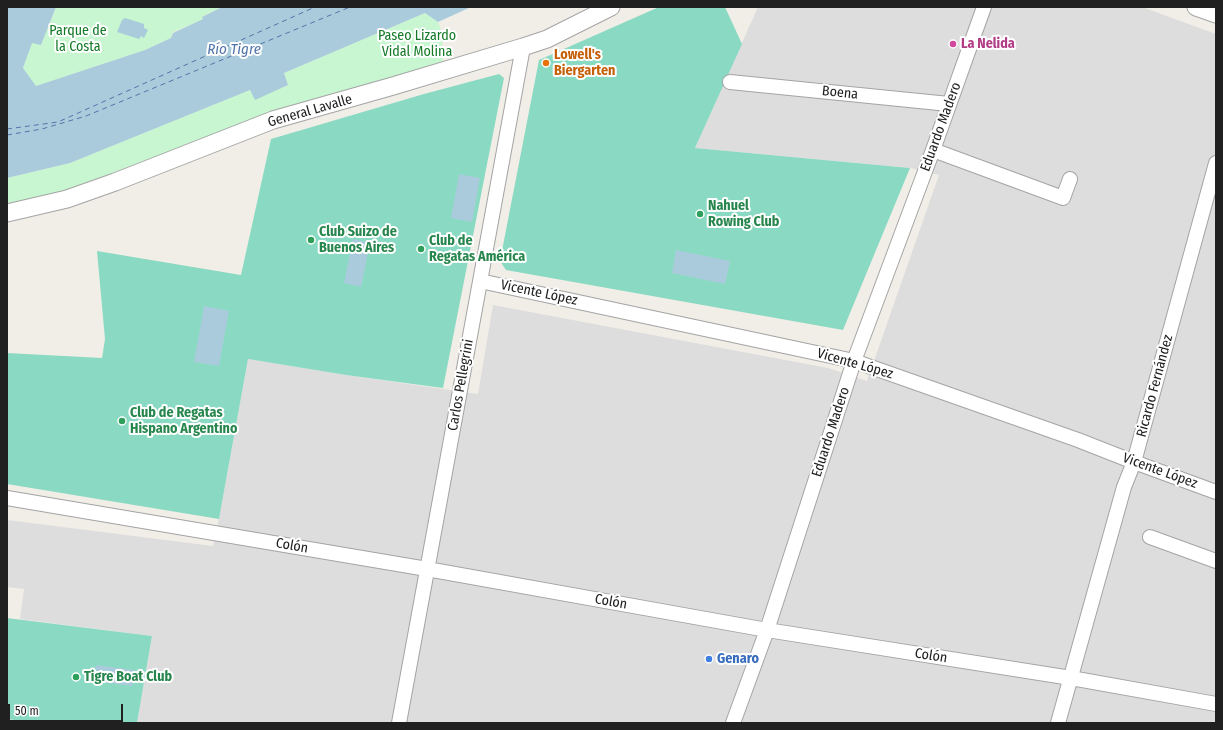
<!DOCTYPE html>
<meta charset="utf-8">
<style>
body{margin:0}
#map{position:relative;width:1223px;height:730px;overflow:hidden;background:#f0eee7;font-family:"Fira Sans Condensed",sans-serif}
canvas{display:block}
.frame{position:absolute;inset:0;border:8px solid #202020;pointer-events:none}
.scale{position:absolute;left:8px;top:704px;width:115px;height:18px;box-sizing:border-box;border:2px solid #202020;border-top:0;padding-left:5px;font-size:12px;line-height:14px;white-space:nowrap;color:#202020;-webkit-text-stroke:3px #fff;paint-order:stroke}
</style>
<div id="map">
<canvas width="1223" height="730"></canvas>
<div class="frame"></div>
<div class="scale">50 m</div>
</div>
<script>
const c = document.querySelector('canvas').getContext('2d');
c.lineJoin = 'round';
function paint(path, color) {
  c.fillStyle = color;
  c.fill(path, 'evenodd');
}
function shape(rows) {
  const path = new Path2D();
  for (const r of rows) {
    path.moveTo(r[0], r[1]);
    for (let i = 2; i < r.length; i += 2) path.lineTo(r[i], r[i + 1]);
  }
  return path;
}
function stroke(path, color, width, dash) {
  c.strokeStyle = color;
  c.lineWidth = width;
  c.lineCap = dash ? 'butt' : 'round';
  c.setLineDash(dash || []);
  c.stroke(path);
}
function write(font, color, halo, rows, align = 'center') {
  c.font = font + ' "Fira Sans Condensed",sans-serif';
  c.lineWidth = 4;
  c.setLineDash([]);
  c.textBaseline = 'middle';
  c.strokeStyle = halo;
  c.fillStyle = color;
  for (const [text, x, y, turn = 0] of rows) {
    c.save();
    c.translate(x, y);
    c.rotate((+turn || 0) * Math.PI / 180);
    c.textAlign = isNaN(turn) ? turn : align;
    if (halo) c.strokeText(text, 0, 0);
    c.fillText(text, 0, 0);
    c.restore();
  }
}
const residential = shape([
 [758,7,1142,7,1216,34,1216,723,137,723,152,636,20,619,24,589,7,587,7,520,213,546,219,519,248,359,346,375,478,394,493,305,828,368,867,381,939,175,910,168,695,148]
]);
const park = shape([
 [56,7,222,7,203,16,204,19,173,32,171,38,145,50,36,86,23,69,32,42,41,45],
 [425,13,438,22,442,32,443,61,400,76,250,120,65,191,7,206,7,178,70,163,250,90,255,99,288,85,284,73]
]);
const pitch = shape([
 [659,7,725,7,742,44,695,148,910,168,843,330,506,270,500,261,539,60],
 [499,74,504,78,443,388,346,375,248,359,219,519,7,484,7,353,102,358,105,339,97,251,241,275,271,139,424,94],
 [7,618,152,636,137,723,38,723,7,719]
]);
const water = shape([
 [7,7,56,7,41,45,32,43,23,68,36,86,145,50,171,38,173,33,203,19,202,17,222,7,471,7,438,22,425,13,284,73,288,85,255,100,250,90,70,163,7,178],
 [125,18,144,24,144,28,148,30,144,38,141,36,139,39,117,32,122,20],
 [459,174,480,178,472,222,451,218],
 [353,239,370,243,361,287,344,283],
 [676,250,730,261,725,284,672,273],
 [204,306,229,311,219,366,194,362],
 [96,665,134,670,132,686,94,681]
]);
const ferry = shape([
 [7,129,58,122,315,7],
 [7,135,42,129,86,116,350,7]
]);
const minor = shape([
 [730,82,949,104],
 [933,150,1063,198,1070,179],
 [480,281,854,361,1078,440,1134,462,1216,492],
 [7,498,427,569,767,630,1071,678,1216,704],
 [1150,537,1216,561],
 [399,723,523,47],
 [733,723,767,630,854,361,933,150,984,7],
 [1058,723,1124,487,1134,462,1216,163]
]);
const tertiary = shape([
 [1196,7,1216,14],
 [7,213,67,199,115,182,273,120,393,86,523,47,547,39,611,7]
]);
const markers = [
 [953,44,4,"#d1479c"],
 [546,63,4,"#e8710a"],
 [700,214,4,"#2e9e5b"],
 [311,240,4,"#2e9e5b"],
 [421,249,4,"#2e9e5b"],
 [122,421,4,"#2e9e5b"],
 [709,659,4,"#3f7fe0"],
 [76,677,4,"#2e9e5b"]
];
const parkNames = [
 ["Parque de",78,31],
 ["la Costa",78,47],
 ["Paseo Lizardo",417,36],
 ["Vidal Molina",417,52]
];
const hotelNames = [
 ["La Nelida",961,44]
];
const foodNames = [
 ["Lowell's",554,55],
 ["Biergarten",554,71]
];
const streetNames = [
 ["Boena",840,93,6],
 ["General Lavalle",310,111,-16],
 ["Eduardo Madero",941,127,-70],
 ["Vicente López",539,293,12],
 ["Vicente López",855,364,16],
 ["Carlos Pellegrini",461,385,-80],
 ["Ricardo Fernández",1155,386,-75],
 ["Eduardo Madero",831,432,-72],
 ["Vicente López",1160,471,20],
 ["Colón",292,546,10],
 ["Colón",611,602,10],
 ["Colón",931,656,9]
];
const leisureNames = [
 ["Nahuel",708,206],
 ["Rowing Club",708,222],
 ["Club Suizo de",319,232],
 ["Buenos Aires",319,248],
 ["Club de",429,241],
 ["Regatas América",429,257],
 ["Club de Regatas",130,413],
 ["Hispano Argentino",130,429],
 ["Tigre Boat Club",84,677]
];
const shopNames = [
 ["Genaro",717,659]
];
const waterNames = [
 ["Río Tigre",234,50]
];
paint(residential, '#dedddd');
paint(park, '#c7f6d0');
paint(pitch, '#8adac3');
paint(water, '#aacbdb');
stroke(ferry, '#5175aa', 1, [5, 4]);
stroke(minor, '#a4a4a4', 16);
stroke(tertiary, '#a4a4a4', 19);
stroke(minor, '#fff', 14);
stroke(tertiary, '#fff', 17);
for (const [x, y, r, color] of markers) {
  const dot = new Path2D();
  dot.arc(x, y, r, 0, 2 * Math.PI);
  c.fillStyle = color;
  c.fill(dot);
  stroke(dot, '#fff', 1.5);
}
write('14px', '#137926', '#fff', parkNames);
write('bold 14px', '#b23c85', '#fff', hotelNames, 'left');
write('bold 14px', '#c56008', '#fff', foodNames, 'left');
write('14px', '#202020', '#fff', streetNames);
write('bold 14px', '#27864d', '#fff', leisureNames, 'left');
write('bold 14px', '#366cbe', '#fff', shopNames, 'left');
write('italic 15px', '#5175aa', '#fff', waterNames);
</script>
